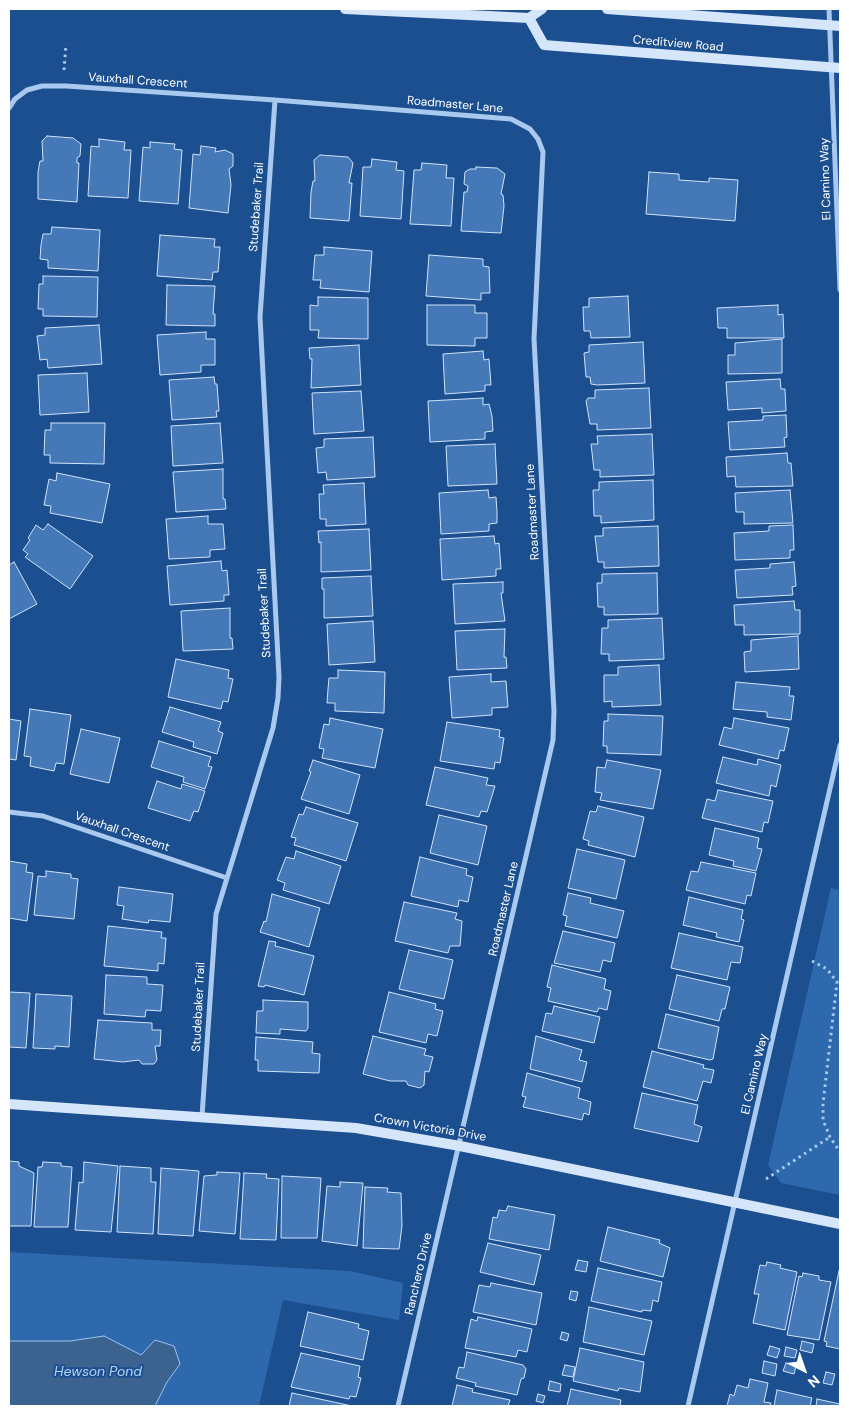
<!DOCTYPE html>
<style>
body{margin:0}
#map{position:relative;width:849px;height:1415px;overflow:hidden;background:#1b4f8f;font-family:"DM Sans",sans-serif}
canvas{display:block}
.frame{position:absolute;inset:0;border:10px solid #fff;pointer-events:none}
.north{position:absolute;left:779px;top:1345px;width:50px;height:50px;-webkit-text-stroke:4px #1b4f8f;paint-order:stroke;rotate:139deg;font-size:14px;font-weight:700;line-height:20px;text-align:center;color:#fff}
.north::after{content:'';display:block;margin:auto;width:18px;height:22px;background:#fff;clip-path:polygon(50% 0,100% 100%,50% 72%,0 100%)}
</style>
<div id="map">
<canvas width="849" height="1415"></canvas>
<div class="frame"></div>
<div class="north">N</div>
</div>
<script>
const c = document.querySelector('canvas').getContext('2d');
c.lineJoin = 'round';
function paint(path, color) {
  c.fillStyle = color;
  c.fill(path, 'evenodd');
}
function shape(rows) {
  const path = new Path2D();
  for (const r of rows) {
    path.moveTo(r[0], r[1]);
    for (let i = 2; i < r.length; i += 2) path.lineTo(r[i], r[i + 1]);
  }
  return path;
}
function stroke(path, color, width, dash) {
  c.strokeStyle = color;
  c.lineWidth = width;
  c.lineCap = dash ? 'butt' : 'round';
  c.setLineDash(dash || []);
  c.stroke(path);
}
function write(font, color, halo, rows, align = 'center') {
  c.font = font + ' "DM Sans",sans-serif';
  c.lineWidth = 4;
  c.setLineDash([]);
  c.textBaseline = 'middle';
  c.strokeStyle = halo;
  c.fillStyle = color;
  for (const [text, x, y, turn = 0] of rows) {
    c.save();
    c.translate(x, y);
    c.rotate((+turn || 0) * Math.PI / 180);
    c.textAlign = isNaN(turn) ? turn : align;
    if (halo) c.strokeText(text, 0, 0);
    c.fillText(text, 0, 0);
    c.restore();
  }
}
const green = shape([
 [831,888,840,890,840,1195,781,1183,768,1165],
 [9,1252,350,1271,403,1283,399,1320,283,1300,259,1406,9,1406]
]);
const water = shape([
 [104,1336,141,1355,155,1340,174,1346,180,1364,167,1382,155,1406,9,1406,9,1341,70,1341,104,1336]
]);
const building = shape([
 [47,136,73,138,81,144,80,156,77,158,77,163,79,163,77,202,38,199,38,172,40,161,43,161,42,141,47,136],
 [99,139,125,142,124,150,131,150,128,198,88,196,91,146,99,147,99,139],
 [150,142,175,144,174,149,182,150,178,204,139,201,143,147,150,148,150,142],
 [201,146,216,148,215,152,225,150,233,154,233,166,229,169,231,185,228,213,189,208,193,154,200,155,201,146],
 [320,155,348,157,353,163,349,183,352,183,349,221,310,218,311,192,313,181,315,181,314,160,320,155],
 [372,159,397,162,396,170,404,171,401,219,360,216,363,167,371,167,372,159],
 [422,163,447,165,446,178,454,178,451,226,410,224,414,170,421,170,422,163],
 [476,167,497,168,505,174,501,194,503,195,504,206,501,233,461,231,464,192,467,192,468,186,464,184,465,172,470,169,476,169,476,167],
 [649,172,679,174,679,180,709,182,709,178,738,180,735,221,646,214,649,172],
 [52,227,100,230,98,271,48,268,48,260,40,259,41,245,43,234,51,234,52,227],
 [160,235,215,239,214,247,220,247,218,272,213,272,212,280,157,276,160,235],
 [324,247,372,251,369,292,320,288,321,280,313,280,314,266,315,255,324,255,324,247],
 [429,255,483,259,483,266,489,267,490,293,481,293,481,300,426,296,429,255],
 [43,276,98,277,97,317,43,316,43,309,38,309,39,284,43,284,43,276],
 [167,285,215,286,213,314,215,314,215,326,166,325,167,285],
 [628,296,630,337,591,338,590,331,584,331,583,307,589,307,589,298,628,296],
 [318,297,368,298,368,339,318,338,319,330,310,330,310,305,318,306,318,297],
 [427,305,475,305,475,313,487,313,487,338,475,338,475,346,427,345,427,305],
 [778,305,778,315,783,314,784,338,727,338,727,328,718,328,717,308,778,305],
 [99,325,102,364,48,368,47,359,40,360,37,336,45,335,45,328,99,325],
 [206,332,206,339,215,339,215,365,201,365,201,372,160,375,157,335,206,332],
 [782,339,782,373,728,374,728,355,735,355,735,343,782,339],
 [643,342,645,383,597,385,591,384,590,377,586,377,584,353,589,352,589,345,643,342],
 [359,345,361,385,311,388,312,359,310,359,309,348,359,345],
 [483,351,484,360,489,359,491,385,485,385,485,391,445,394,443,354,483,351],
 [87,373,89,412,40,415,38,375,87,373],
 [214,377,215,384,217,384,219,411,216,411,217,417,172,420,169,380,214,377],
 [780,379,781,389,785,389,786,411,762,413,762,408,728,410,726,382,780,379],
 [649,388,651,428,597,430,597,424,590,424,586,401,588,398,595,398,595,390,649,388],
 [361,391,364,431,314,434,312,393,361,391],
 [483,398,483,405,489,404,492,416,493,431,485,432,485,439,430,442,428,401,483,398],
 [786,415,787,437,784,438,785,447,730,450,728,422,763,420,763,416,786,415],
 [51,423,105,423,104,464,50,463,50,455,44,455,45,430,51,430,51,423],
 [220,423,223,463,173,466,171,426,220,423],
 [652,434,654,475,600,477,600,470,594,470,591,444,598,444,597,436,652,434],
 [373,437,375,477,327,480,326,472,318,473,316,448,324,447,324,439,373,437],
 [495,444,497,484,448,486,446,446,495,444],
 [787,453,788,463,791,463,793,486,736,487,735,476,727,477,726,457,787,453],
 [223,469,223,499,225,499,226,509,176,512,173,472,223,469],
 [57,473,110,484,102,523,50,513,51,506,44,505,49,479,56,481,57,473],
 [653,480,654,520,601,523,601,516,594,516,593,490,599,490,599,482,653,480],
 [364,483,366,524,326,526,326,519,320,519,319,494,324,494,323,485,364,483],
 [488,490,489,498,496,497,497,512,497,523,489,524,489,531,441,534,439,493,488,490],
 [790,490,793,523,744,524,744,512,736,512,735,493,790,490],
 [208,516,208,524,223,524,225,549,210,550,210,557,169,559,166,519,208,516],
 [48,524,93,556,70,589,25,557,28,554,23,550,30,540,28,538,36,525,43,530,48,524],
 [793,525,794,550,790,550,790,558,735,560,734,533,769,531,769,526,793,525],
 [658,526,659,566,604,568,604,562,598,562,595,536,603,536,603,528,658,526],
 [369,529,371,570,321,572,321,542,319,543,318,531,369,529],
 [494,536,495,544,499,543,501,569,496,569,496,576,442,580,440,539,494,536],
 [221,561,222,571,227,570,229,595,224,595,224,601,170,605,167,566,221,561],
 [14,562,37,604,9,619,9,565,14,562],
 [794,562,796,586,792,587,793,595,737,598,735,570,770,568,770,564,794,562],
 [657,573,658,614,604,615,604,607,598,607,597,583,602,583,602,574,657,573],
 [371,576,373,616,324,618,324,589,322,589,322,578,371,576],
 [503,582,503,593,501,593,505,621,455,624,453,584,503,582],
 [794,601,795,610,800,610,800,634,744,635,744,625,735,625,734,605,794,601],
 [230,608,230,638,232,638,233,649,183,651,181,611,230,608],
 [662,618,664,659,609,661,609,654,601,654,602,628,608,628,608,620,662,618],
 [373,621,375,662,329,665,327,624,373,621],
 [505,629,504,657,506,657,507,668,457,670,455,631,505,629],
 [798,636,799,669,745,672,744,652,751,651,751,640,798,636],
 [176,659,229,670,228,678,233,679,228,702,223,701,221,709,168,697,176,659],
 [659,665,661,705,612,707,612,701,604,702,604,675,618,675,618,667,659,665],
 [338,670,385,672,384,713,335,711,335,703,327,703,328,689,329,678,338,678,338,670],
 [491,674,491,682,506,681,508,707,492,708,492,715,452,718,449,677,491,674],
 [736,682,790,687,789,696,794,696,791,720,767,717,767,712,733,709,736,682],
 [170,707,221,722,218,731,223,733,217,754,193,747,194,742,162,732,170,707],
 [30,709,71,715,64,764,56,763,54,771,30,766,31,757,24,756,30,709],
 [608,714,663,716,661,755,607,753,607,746,603,746,604,721,608,721,608,714],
 [330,718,383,729,375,768,322,758,324,749,319,748,324,724,329,725,330,718],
 [734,718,789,728,784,751,780,750,778,759,719,745,724,727,732,729,734,718],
 [9,719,21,721,16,760,9,759,9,762,9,719],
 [447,722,500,730,499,737,504,738,500,763,495,762,494,769,440,761,447,722],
 [81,729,120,738,109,783,70,774,81,729],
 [159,741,211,757,208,766,212,767,205,789,183,782,184,777,151,767,159,741],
 [723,757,757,765,758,759,781,765,776,787,771,785,769,796,716,783,723,757],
 [313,760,360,775,349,814,301,799,311,772,309,771,313,760],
 [607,760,661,770,653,809,600,800,602,793,595,792,597,767,605,768,607,760],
 [435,767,488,778,486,785,495,786,487,812,481,811,479,817,426,805,435,767],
 [157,781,181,789,182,784,205,791,198,812,194,811,190,821,148,808,157,781],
 [718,790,773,801,768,823,764,822,762,832,702,818,707,799,715,801,718,790],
 [598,806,644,817,635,857,588,845,589,841,583,839,590,811,596,812,598,806],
 [306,807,358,823,346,861,294,845,296,838,291,837,299,814,303,815,306,807],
 [439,815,487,826,478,865,430,853,439,815],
 [715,828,759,838,757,848,762,849,756,871,733,866,734,861,709,855,715,828],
 [577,849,625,860,616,899,568,888,577,849],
 [296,851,341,866,329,904,283,890,285,883,277,880,286,857,294,859,296,851],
 [420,857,467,869,466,875,473,877,468,902,459,900,458,907,411,896,420,857],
 [9,861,27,864,26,872,33,873,27,921,9,918,9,861],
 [701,862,756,873,751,896,747,895,745,904,686,890,691,871,698,872,701,862],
 [46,871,71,874,71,878,78,879,74,919,34,915,38,876,46,877,46,871],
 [119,887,173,894,170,922,149,920,148,923,122,919,124,906,117,905,119,887],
 [568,893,591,898,590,903,624,911,617,938,565,926,567,916,563,915,568,893],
 [272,894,320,908,309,947,260,932,264,921,266,922,272,894],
 [689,897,743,910,741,919,744,920,739,942,716,937,717,933,683,925,689,897],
 [404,902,457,913,455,919,462,921,460,946,450,946,448,953,395,941,404,902],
 [108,926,162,932,161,938,166,938,164,964,158,963,158,971,104,966,108,926],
 [563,931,615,943,611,962,603,960,600,972,554,963,563,931],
 [679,933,743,947,740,963,731,962,727,980,671,968,679,933],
 [269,941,276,942,275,946,314,956,304,995,265,985,264,987,258,986,269,941],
 [409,950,453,960,444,999,399,989,409,950],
 [552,965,606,979,604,989,611,991,607,1010,599,1008,597,1012,548,1001,551,988,547,987,552,965],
 [106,975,147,977,147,984,163,985,161,1011,146,1010,145,1017,104,1014,106,975],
 [677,975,730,987,725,1009,722,1009,719,1021,669,1009,677,975],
 [9,992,30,993,26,1048,9,1047,9,992],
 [389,992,436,1004,435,1009,443,1011,437,1036,428,1034,426,1043,379,1032,389,992],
 [36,994,72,996,69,1047,55,1046,55,1049,33,1048,36,994],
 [263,1000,308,1002,308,1028,306,1031,280,1029,280,1034,256,1033,257,1011,263,1011,263,1000],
 [554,1006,600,1017,594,1043,542,1031,546,1013,552,1014,554,1006],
 [666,1014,719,1027,713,1059,710,1060,658,1048,666,1014],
 [98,1020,152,1023,152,1030,161,1030,160,1046,155,1046,157,1060,154,1064,142,1064,139,1060,123,1062,94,1059,98,1020],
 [373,1036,426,1049,424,1055,433,1057,429,1072,425,1071,424,1085,420,1088,408,1085,406,1081,390,1081,363,1074,373,1036],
 [536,1036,582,1050,579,1060,587,1062,582,1082,530,1069,536,1036],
 [256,1037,313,1042,312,1053,320,1054,319,1073,258,1071,258,1060,255,1060,256,1037],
 [652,1051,704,1065,703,1068,714,1070,711,1083,703,1081,697,1101,643,1087,652,1051],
 [527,1073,580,1088,578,1098,591,1102,589,1115,584,1113,582,1120,523,1107,526,1097,522,1096,527,1073],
 [642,1093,698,1105,694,1124,702,1127,698,1142,634,1128,642,1093],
 [9,1161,19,1162,19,1166,34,1173,31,1226,9,1226,9,1161],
 [43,1162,61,1163,61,1166,72,1167,68,1227,34,1227,38,1167,42,1167,43,1162],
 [84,1162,118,1166,111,1232,75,1230,79,1182,83,1183,84,1162],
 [120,1166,151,1168,151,1182,156,1182,153,1234,117,1232,120,1166],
 [161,1168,199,1171,193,1236,158,1234,161,1168],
 [217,1172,240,1173,235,1234,199,1231,204,1176,217,1175,217,1172],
 [244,1173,267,1174,266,1178,279,1179,276,1240,240,1239,244,1173],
 [282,1176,321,1178,317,1238,281,1238,282,1176],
 [340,1182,363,1183,357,1246,322,1241,327,1186,340,1187,340,1182],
 [365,1187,388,1188,387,1192,401,1193,402,1226,399,1249,363,1248,365,1187],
 [508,1206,555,1215,549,1250,489,1239,493,1217,497,1218,499,1210,506,1211,508,1206],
 [608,1227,660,1240,659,1243,670,1248,663,1277,600,1261,608,1227],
 [488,1243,541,1255,534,1285,480,1272,488,1243],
 [578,1260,588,1262,586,1272,575,1270,578,1260],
 [767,1262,781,1265,780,1268,797,1272,785,1330,753,1323,759,1294,754,1294,760,1265,766,1266,767,1262],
 [598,1268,662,1282,658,1302,653,1300,651,1311,642,1310,642,1312,591,1301,598,1268],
 [839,1271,840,1271,840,1349,826,1346,827,1342,824,1341,839,1271],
 [803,1273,819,1276,819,1280,831,1282,819,1340,787,1335,799,1276,802,1277,803,1273],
 [491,1283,542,1293,536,1325,473,1312,479,1285,490,1287,491,1283],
 [571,1291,578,1292,576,1301,569,1299,571,1291],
 [589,1307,652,1321,644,1355,583,1342,589,1307],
 [308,1312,359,1324,358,1328,369,1331,363,1360,300,1346,308,1312],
 [478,1317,532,1329,527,1352,518,1350,516,1357,465,1348,471,1319,477,1321,478,1317],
 [562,1332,569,1334,567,1341,560,1339,562,1332],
 [802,1341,814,1344,812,1353,800,1350,802,1341],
 [770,1346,780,1349,777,1358,767,1355,770,1346],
 [786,1347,797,1350,795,1358,784,1356,786,1347],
 [580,1348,644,1362,640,1392,619,1388,618,1391,573,1381,580,1348],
 [467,1352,523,1365,526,1369,524,1378,521,1379,517,1395,475,1386,476,1383,456,1378,459,1367,464,1368,467,1352],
 [301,1353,360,1366,358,1377,361,1378,356,1397,350,1396,349,1399,291,1387,301,1353],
 [764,1361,777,1364,775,1376,762,1373,764,1361],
 [786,1363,796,1366,794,1374,783,1371,786,1363],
 [565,1365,575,1367,573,1377,562,1375,565,1365],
 [826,1372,835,1374,832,1385,823,1383,826,1372],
 [750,1379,768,1383,764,1402,771,1403,770,1406,727,1406,730,1394,734,1396,737,1385,748,1388,750,1379],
 [550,1381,561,1384,560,1392,548,1390,550,1381],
 [457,1385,473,1389,472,1392,510,1400,508,1406,452,1406,457,1385],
 [571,1389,621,1400,620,1405,624,1406,567,1406,571,1389],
 [777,1390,812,1398,810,1406,774,1406,777,1390],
 [292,1393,352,1406,289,1406,292,1393],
 [538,1394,545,1396,543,1403,536,1401,538,1394],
 [817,1399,840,1404,840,1406,816,1406,817,1399]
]);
const path = shape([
 [64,70,66,44],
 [812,961,827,969,837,982,823,1104,823,1120,830,1137,840,1152],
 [766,1179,830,1137]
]);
const street = shape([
 [829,9,840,290],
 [9,108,15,99,27,90,42,86,66,86,275,100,511,119,530,129,538,139,543,152,534,339,554,711,553,740,398,1406],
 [9,812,43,816,227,878],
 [202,1116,216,914,273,728,278,698,279,677,260,317,275,100],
 [688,1406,840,745]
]);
const secondary = shape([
 [345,9,529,18,542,9],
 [607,9,840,26],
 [529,18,544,45,840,68],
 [9,1104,356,1128,460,1146,840,1224]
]);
const streetNames = [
 ["Creditview Road",678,44,5],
 ["Vauxhall Crescent",138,81,4],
 ["Roadmaster Lane",455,105,5],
 ["El Camino Way",826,179,-92],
 ["Studebaker Trail",257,207,-86],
 ["Roadmaster Lane",533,512,-93],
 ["Studebaker Trail",265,613,-93],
 ["Vauxhall Crescent",122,832,19],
 ["Roadmaster Lane",504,909,-77],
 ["Studebaker Trail",199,1007,-87],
 ["El Camino Way",755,1074,-77],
 ["Crown Victoria Drive",430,1128,10],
 ["Ranchero Drive",419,1274,-77]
];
const waterNames = [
 ["Hewson Pond",98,1372]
];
paint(green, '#2e69ad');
paint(water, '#3c6290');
stroke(water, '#9cc4f0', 1);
paint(building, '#4478b7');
stroke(building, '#cfe3fa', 1);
stroke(path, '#a9c9ee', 3, [2.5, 4]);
stroke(street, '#a9c9ee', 5);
stroke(secondary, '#d6e6fa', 10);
write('12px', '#fff', '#1b4f8f', streetNames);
write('italic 14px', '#b5d3f5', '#1b4f8f', waterNames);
</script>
